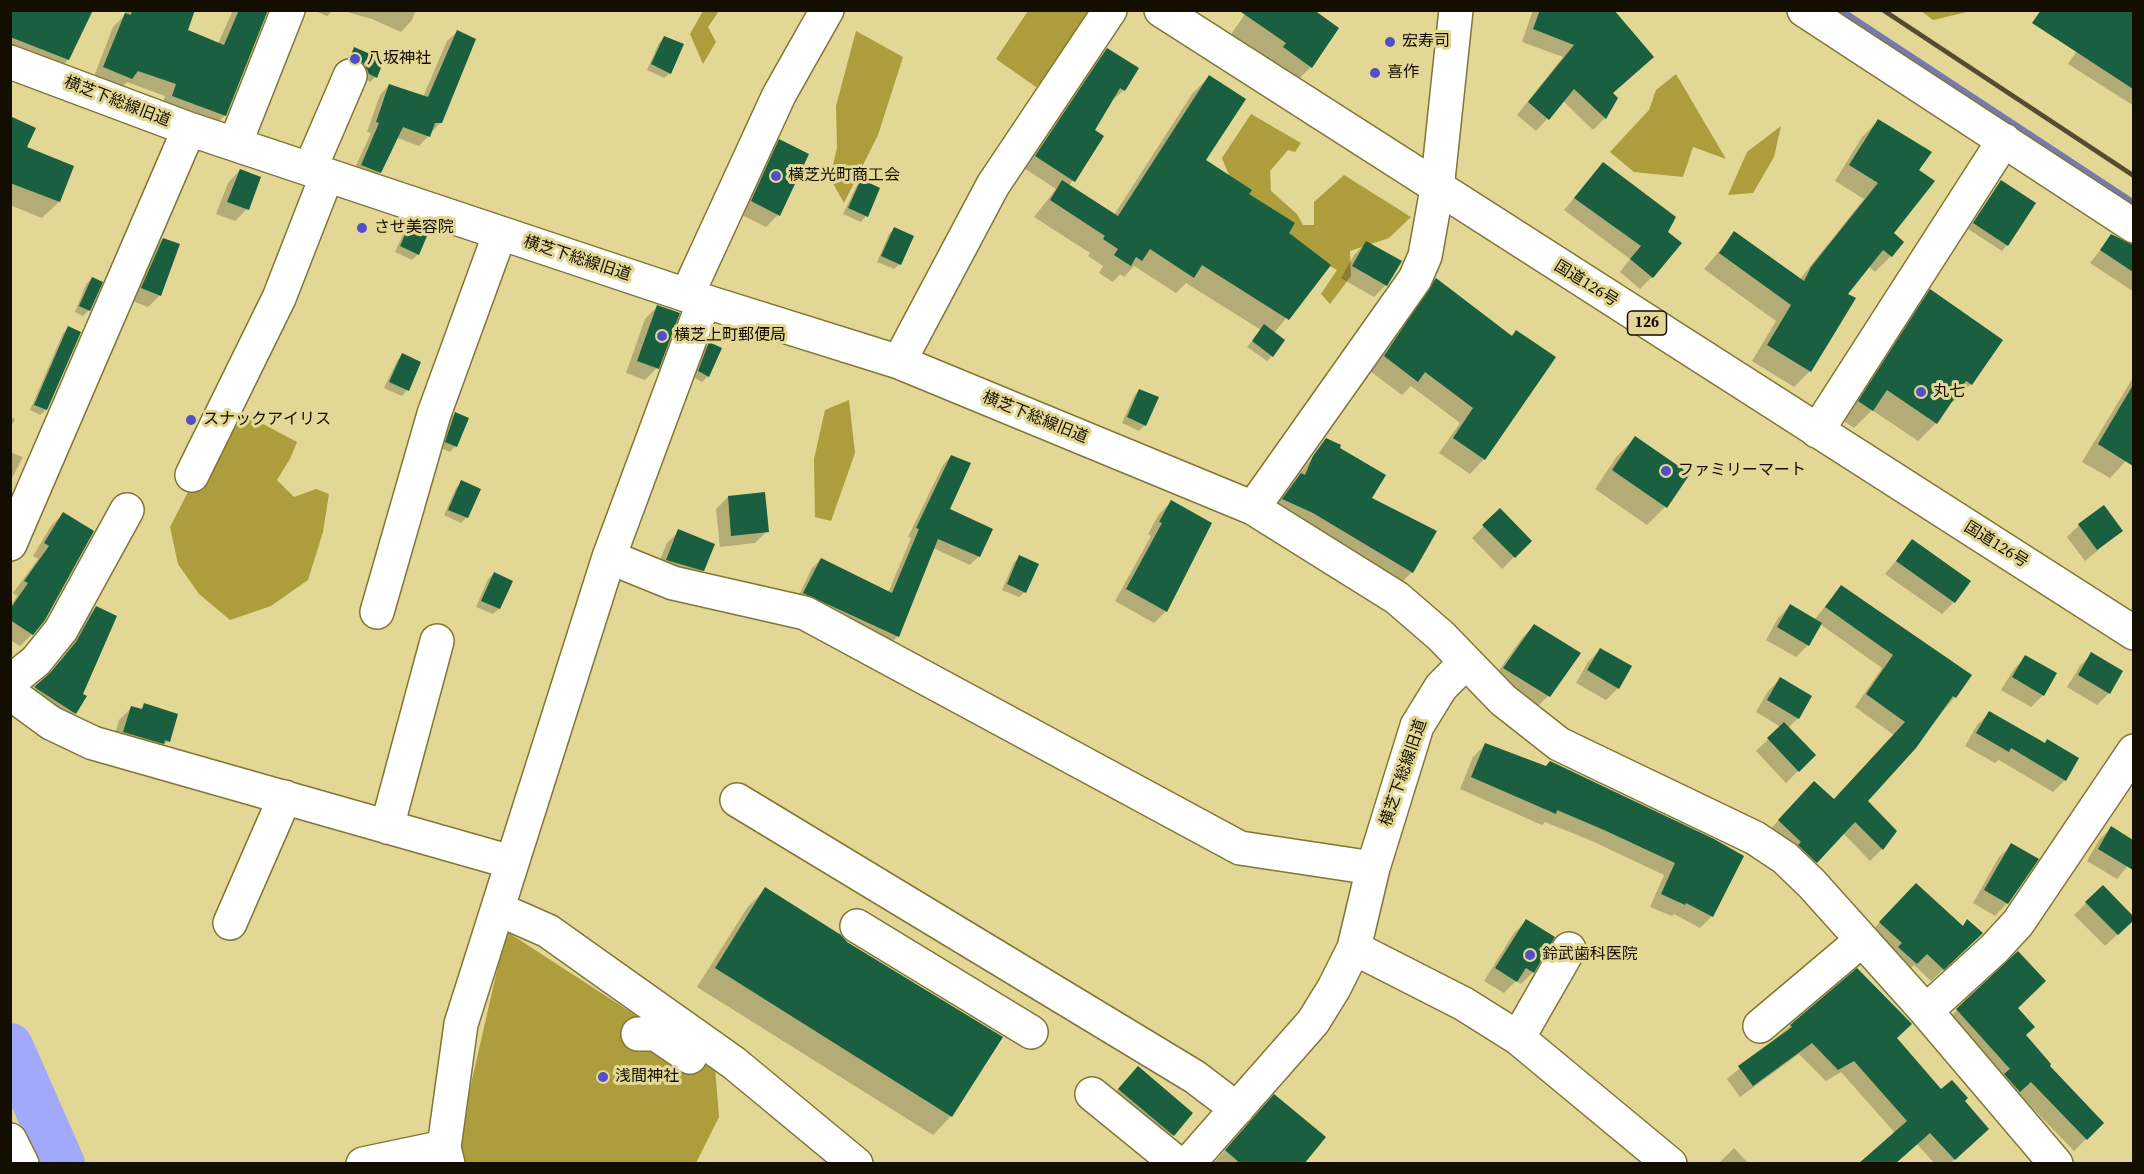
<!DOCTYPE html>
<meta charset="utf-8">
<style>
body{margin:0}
#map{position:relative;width:2144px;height:1174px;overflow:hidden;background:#e2d794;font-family:"Source Serif 4",serif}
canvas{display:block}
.frame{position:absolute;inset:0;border:12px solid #130e00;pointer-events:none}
</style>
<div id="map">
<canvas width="2144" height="1174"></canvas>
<div class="frame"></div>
</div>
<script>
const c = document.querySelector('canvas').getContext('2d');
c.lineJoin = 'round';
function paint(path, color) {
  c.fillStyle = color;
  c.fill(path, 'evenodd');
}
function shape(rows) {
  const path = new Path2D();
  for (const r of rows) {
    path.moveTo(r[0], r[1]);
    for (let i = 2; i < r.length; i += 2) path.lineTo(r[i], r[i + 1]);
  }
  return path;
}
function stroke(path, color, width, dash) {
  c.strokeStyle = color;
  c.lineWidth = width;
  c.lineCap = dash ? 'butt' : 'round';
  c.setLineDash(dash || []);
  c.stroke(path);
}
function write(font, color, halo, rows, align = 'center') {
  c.font = font + ' "Source Serif 4","Noto Sans JP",serif';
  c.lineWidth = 6;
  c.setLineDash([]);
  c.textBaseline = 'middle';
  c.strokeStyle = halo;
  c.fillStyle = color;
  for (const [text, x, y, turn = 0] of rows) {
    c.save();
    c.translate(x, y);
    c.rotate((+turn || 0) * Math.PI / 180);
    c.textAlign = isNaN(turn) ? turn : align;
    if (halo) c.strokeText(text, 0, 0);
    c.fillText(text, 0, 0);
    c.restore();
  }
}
const forest = shape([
 [1965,10,1967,12,1933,20,1921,11],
 [703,11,719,11,708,27,716,42,703,64,690,34],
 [1028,11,1093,11,1059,66,1036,87,996,59],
 [856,31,903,57,878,135,844,203,830,178,837,148,836,106],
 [1676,74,1726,159,1693,147,1683,177,1634,172,1610,152,1649,110,1656,90],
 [1251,114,1301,143,1295,152,1288,150,1270,171,1271,191,1297,214,1303,225,1314,225,1314,202,1344,175,1411,217,1389,238,1350,251,1351,276,1330,304,1321,294,1337,270,1294,246,1237,195,1222,158],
 [1781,126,1774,157,1753,193,1728,195,1747,152],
 [849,400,855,453,831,521,815,517,814,459,825,410],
 [246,415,297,442,290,459,277,480,294,497,316,489,329,494,323,532,308,580,271,606,230,620,199,594,178,564,170,527,190,488,220,444],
 [506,931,715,1067,719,1117,696,1163,463,1163,458,1141]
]);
const shadow = shape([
 [10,10,91,10,68,60,54,74,10,58],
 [126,10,193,10,186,31,218,44,233,10,266,10,225,115,213,127,161,107,165,96,127,82,120,89,93,79,113,27,123,17],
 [313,10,333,10,327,16],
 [340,10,416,10,412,20,401,32,372,19],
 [1248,10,1311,10,1311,67,1291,86,1229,37],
 [1533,10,1612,10,1612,94,1605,118,1593,130,1563,101,1536,131,1517,115,1563,57,1522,42],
 [2104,20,2134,40,2134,106,2068,64,2086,38],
 [457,32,441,122,419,146,395,137,379,172,370,182,352,174,371,133,367,132,380,95,389,85,423,97,447,41],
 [664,38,670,73,664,78,647,70,659,43],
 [354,49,375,77,370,82,345,63],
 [1107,50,1124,90,1111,101,1093,130,1102,137,1069,186,1114,215,1192,94,1209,77,1204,161,1247,195,1287,233,1329,265,1274,333,1272,356,1267,361,1247,347,1261,330,1186,283,1176,293,1134,266,1124,277,1120,274,1113,282,1099,273,1103,266,1088,256,1090,253,1034,217,1056,189,1024,168,1096,62],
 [10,117,25,148,72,167,59,202,42,218,10,205],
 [1878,121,1892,233,1891,256,1875,272,1868,266,1846,294,1810,371,1794,387,1752,361,1776,321,1704,269,1735,233,1800,279,1864,199,1835,181,1862,137],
 [780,141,778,215,766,227,740,214,768,153],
 [1603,164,1674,218,1666,232,1652,277,1640,289,1620,272,1630,259,1564,210],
 [240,170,247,209,235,221,216,214,228,183],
 [861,181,866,216,861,222,843,214,856,187],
 [2001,182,2007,245,2002,251,1968,229],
 [410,224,418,254,412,260,395,252,405,230],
 [895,229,900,264,894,269,877,262,889,234],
 [2112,235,2134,246,2134,292,2090,263],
 [163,239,160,295,148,307,130,300,151,252],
 [1366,243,1400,262,1386,285,1374,297,1341,278,1354,255],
 [92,279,89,310,83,316,75,312,86,284],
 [1436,280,1511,337,1516,331,1484,459,1470,474,1439,453,1460,423,1411,386,1402,395,1370,371,1422,294],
 [1931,291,1971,384,1953,402,1951,400,1936,423,1918,441,1872,410,1854,428,1842,420,1913,309],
 [657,307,657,368,645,380,626,373,645,319],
 [69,327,79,332,46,410,40,415,30,410,63,333],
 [709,344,708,376,702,382,693,377,704,349],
 [402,355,407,390,402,396,384,388,397,361],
 [2134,376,2134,450,2126,461,2110,478,2082,462],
 [1139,390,1145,425,1139,431,1122,423,1134,396],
 [455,414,455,446,450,452,441,448,449,419],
 [10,417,15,419,10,429],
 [1635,438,1665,507,1647,525,1595,489,1617,456],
 [1326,439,1338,449,1412,572,1402,582,1273,510],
 [10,452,23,457,10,482],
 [951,456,948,510,979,556,970,565,933,548,898,636,889,645,796,602,812,568,821,559,888,593,911,538,908,537,943,465],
 [462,482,467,517,461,523,444,515,456,488],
 [728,497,767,531,755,543,720,547,716,509],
 [1171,502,1166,611,1154,623,1115,601,1151,536,1148,534,1159,514],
 [1500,510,1530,541,1502,569,1472,538],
 [63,514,32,634,20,646,10,640,10,606,17,596,13,593,38,559,33,556,51,526],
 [2079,525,2121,531,2085,561,2067,537],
 [679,531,703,570,691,582,655,572,667,543],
 [1912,541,1954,602,1942,614,1885,574],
 [1020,557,1025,592,1019,597,1002,590,1014,562],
 [494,574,511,582,499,609,493,614,476,607,488,579],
 [1841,587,1955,697,1866,801,1895,831,1881,850,1870,861,1843,833,1804,874,1767,833,1802,795,1833,801,1894,735,1855,707,1882,668,1820,624,1808,645,1796,657,1766,640,1778,618,1790,606,1814,620],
 [96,608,74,713,62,725,23,700,44,681,64,656,84,620],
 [1534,626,1579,654,1548,696,1536,708,1492,680,1522,638],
 [1600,650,1618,688,1606,700,1576,683,1588,662],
 [2092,654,2109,693,2097,705,2067,687,2080,666],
 [2026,657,2043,695,2031,707,2001,690,2014,669],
 [1780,679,1798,718,1788,728,1814,755,1786,783,1756,751,1781,727,1756,712,1768,691],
 [145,705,168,741,156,753,112,744,119,720,131,708,140,710],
 [1990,713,2065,780,2053,792,1999,760,1995,763,1965,746,1977,725],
 [1485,745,1714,841,1712,916,1700,928,1674,914,1672,916,1650,907,1664,875,1592,841,1545,822,1542,825,1460,789,1473,757],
 [2111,828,2134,841,2134,858,2117,879,2087,861,2099,840],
 [2012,845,2036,859,2007,903,1995,916,1973,903,1999,857],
 [2103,887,2134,919,2105,946,2074,915],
 [765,889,951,1116,933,1135,697,987,747,908],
 [1904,897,1961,927,1967,921,1969,945,1931,981,1914,965,1904,975,1868,935],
 [1526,921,1533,972,1521,984,1516,981,1504,993,1484,981,1514,933],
 [1857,970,1895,1039,1941,1091,1963,1101,1975,1141,1949,1164,1935,1164,1917,1144,1895,1133,1841,1072,1826,1081,1799,1054,1740,1097,1727,1079],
 [2016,1008,2024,1036,2048,1066,2102,1123,2074,1151,2018,1093,2007,1103,1945,1022,1957,1010],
 [1126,1080,1191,1113,1161,1147,1107,1102],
 [1262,1108,1303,1164,1214,1163],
 [1734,1148,1749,1164,1718,1164]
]);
const stream = shape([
 [1839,10,2134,204]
]);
const river = shape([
 [10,1046,62,1164]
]);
const building = shape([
 [10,10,93,10,69,60,10,37],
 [132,10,195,10,188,30,224,45,239,10,268,10,226,116,172,96,176,84,138,71,132,79,103,67,125,13,131,15],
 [1238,10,1314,10,1339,28,1312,68,1283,47,1286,43],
 [1540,10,1614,10,1654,57,1613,93,1618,98,1606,119,1574,89,1549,120,1528,102,1574,45,1533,29],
 [2041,10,2133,10,2133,89,2032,23],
 [457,30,476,39,442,123,435,123,430,137,403,127,381,173,361,165,379,123,376,122,389,84,428,97],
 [664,36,684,44,671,74,651,64],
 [354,47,384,60,377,78,369,74,365,65,358,59,350,58],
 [1107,48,1139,68,1125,91,1120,88,1095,130,1104,136,1075,182,1035,156],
 [1209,75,1246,99,1206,160,1252,190,1249,194,1295,223,1289,233,1331,265,1289,320,1202,265,1194,278,1150,249,1142,261,1136,257,1131,266,1114,255,1118,249,1103,239,1105,236,1050,200,1062,180,1118,216],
 [10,116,36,128,27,147,74,166,60,202,10,183],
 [1878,119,1932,152,1919,170,1935,181,1894,233,1904,242,1892,257,1883,250,1848,294,1856,298,1811,372,1767,345,1791,305,1719,253,1734,231,1804,281,1811,267,1878,183,1849,165],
 [779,139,809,154,780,216,751,201],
 [1603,162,1676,217,1668,232,1682,243,1653,278,1630,259,1641,246,1574,198],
 [240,169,261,177,249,210,227,202],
 [861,179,880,188,868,217,848,208],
 [2001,180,2036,203,2008,246,1973,223],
 [410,223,430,229,419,255,400,246],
 [894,227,914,236,901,265,881,256],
 [2111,234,2133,245,2133,272,2100,250],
 [163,238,180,244,161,296,141,288],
 [1366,241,1402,261,1387,286,1352,266],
 [92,277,103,282,90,311,79,306],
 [1436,278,1512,336,1516,330,1556,357,1485,460,1453,438,1473,408,1425,372,1418,382,1384,356],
 [1930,289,2003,340,1972,385,1966,381,1937,424,1887,390,1873,411,1858,401],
 [657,305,680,313,659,369,637,361],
 [1264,324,1285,340,1273,357,1252,341],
 [68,326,81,332,47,410,34,405],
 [709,342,722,348,709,377,698,371],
 [402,353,421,362,409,391,389,382],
 [2133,385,2133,466,2098,444],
 [1139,389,1159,397,1146,426,1127,417],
 [455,412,469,418,457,447,445,442],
 [1635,436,1690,474,1667,508,1612,470],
 [1326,438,1341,445,1340,448,1386,475,1372,498,1437,531,1413,573,1313,513,1282,499,1301,473,1305,475,1313,456],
 [951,455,971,463,950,509,993,529,980,557,938,539,899,637,803,593,821,558,892,593,919,529,916,528],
 [461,480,481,489,468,518,448,510],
 [765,492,769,532,731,536,728,496],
 [1171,500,1212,523,1167,612,1126,589,1162,523,1159,522],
 [2104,505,2123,531,2097,550,2078,524],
 [1500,508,1532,541,1515,558,1482,525],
 [63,512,94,531,45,620,33,635,10,620,10,609,28,583,24,581,49,546,44,543],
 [678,529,715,544,704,571,666,560],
 [1912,539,1971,581,1955,603,1896,561],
 [1019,555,1039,564,1026,593,1007,584],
 [494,572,513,581,500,609,481,601],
 [1841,585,1972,675,1956,698,1953,696,1916,748,1868,801,1897,831,1883,850,1855,822,1817,863,1798,845,1801,842,1778,820,1814,781,1834,799,1905,722,1866,694,1893,655,1825,607],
 [1790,604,1822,623,1809,646,1777,627],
 [96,606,117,616,83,694,87,696,76,714,34,687,50,673,76,642],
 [1534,624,1581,653,1550,697,1503,668],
 [1600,648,1632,666,1619,689,1587,670],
 [2091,652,2123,671,2110,694,2078,675],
 [2025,655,2057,673,2044,696,2012,677],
 [1780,677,1812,696,1799,719,1767,700],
 [144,703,178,714,170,742,165,740,164,744,123,732,131,706,142,709],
 [1989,711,2045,743,2047,739,2079,758,2066,781,2011,748,2009,752,1976,733],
 [1784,722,1816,755,1799,772,1767,738],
 [1485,743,1546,766,1550,761,1714,839,1744,856,1713,917,1686,903,1685,905,1661,894,1675,863,1604,830,1557,810,1556,814,1471,777],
 [2111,826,2133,840,2133,870,2098,849],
 [2011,843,2039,859,2008,904,1984,890],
 [1916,883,1963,926,1967,919,1983,933,1944,970,1927,954,1917,964,1898,947,1902,943,1879,922],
 [2103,885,2133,916,2133,921,2118,935,2085,902],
 [765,887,841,935,847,942,1003,1037,952,1117,715,968],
 [1526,919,1555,937,1534,973,1526,968,1517,982,1495,968],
 [2018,951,2046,981,2018,1008,2035,1027,2026,1035,2051,1064,2050,1066,2104,1123,2087,1140,2031,1082,2020,1092,2004,1074,2010,1069,1956,1009],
 [1857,968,1912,1024,1897,1038,1941,1089,1952,1080,1968,1098,1965,1101,1989,1129,1955,1160,1930,1133,1895,1164,1858,1164,1907,1121,1854,1061,1838,1070,1812,1043,1753,1086,1738,1066,1792,1027,1790,1025],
 [1138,1066,1193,1113,1174,1136,1118,1089],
 [1274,1094,1326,1137,1304,1164,1241,1164,1225,1150]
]);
const minor = shape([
 [1804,10,2134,226],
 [10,62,189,129,704,301,899,362,1253,508,1397,598,1441,636,1503,700,1559,744,1755,838,1785,858,1812,884,1926,1011,2056,1164],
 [235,144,288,10],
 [310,169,350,76],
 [687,295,779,95,827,10],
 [899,362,993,185,1110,10],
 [1817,431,2004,140],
 [192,475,279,298,327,175],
 [1253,508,1415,279,1425,256,1437,189,1456,10],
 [10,544,189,129],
 [609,557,673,583,805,613,1240,848,1373,868],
 [377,612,434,414,500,233],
 [10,682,36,661,61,630,127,510],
 [10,693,51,723,93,743,511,862],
 [737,800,1195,1077,1237,1109],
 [387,827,437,641],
 [498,909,548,931,607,973,734,1063,856,1164],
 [230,923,285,797],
 [857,926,1031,1032],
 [1354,948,1464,1004,1518,1038,1670,1164],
 [1926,1011,1994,949,2018,923,2134,751],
 [1760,1026,1862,940],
 [638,1034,656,1034,690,1057],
 [1518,1038,1569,949],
 [1092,1094,1178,1164],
 [10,1140,22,1164],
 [363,1164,444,1147],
 [448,1164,444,1147,461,1024,609,557,704,301],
 [1188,1164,1313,1022,1334,988,1354,948,1373,868,1417,726,1441,687,1466,662]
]);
const highway = shape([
 [1161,10,2134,633]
]);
const rail = shape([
 [1883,10,2134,176]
]);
const markers = [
 [1390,42,6,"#544ec6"],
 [355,59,6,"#544ec6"],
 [1375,73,6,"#544ec6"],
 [776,176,6,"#544ec6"],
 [362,228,6,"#544ec6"],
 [662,336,6,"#544ec6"],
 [1921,392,6,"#544ec6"],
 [191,420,6,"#544ec6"],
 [1666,471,6,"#544ec6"],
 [1530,955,6,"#544ec6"],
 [603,1077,6,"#544ec6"]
];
const shields = [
 [1647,323,39]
];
const shieldNames = [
 ["126",1647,323]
];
const poiNames = [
 ["宏寿司",1402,42],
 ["八坂神社",367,59],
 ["喜作",1387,73],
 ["横芝光町商工会",788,176],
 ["させ美容院",374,228],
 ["横芝上町郵便局",674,336],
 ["丸七",1933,392],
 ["スナックアイリス",203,420],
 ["ファミリーマート",1678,471],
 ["鈴武歯科医院",1542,955],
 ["浅間神社",615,1077]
];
const streetNames = [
 ["横芝下総線旧道",117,102,21],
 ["横芝下総線旧道",577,259,18],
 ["国道126号",1586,284,32],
 ["横芝下総線旧道",1035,418,22],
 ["国道126号",1996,545,32],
 ["横芝下総線旧道",1404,773,-71]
];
paint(forest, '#ad9d3c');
paint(shadow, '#0003');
stroke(stream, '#777ab0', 8);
stroke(river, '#a2a9fb', 46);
paint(building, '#195f40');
stroke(minor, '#817635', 36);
stroke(highway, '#817635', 36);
stroke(minor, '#fff', 33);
stroke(highway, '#fff', 33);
stroke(rail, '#534c2e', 4.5);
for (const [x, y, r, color] of markers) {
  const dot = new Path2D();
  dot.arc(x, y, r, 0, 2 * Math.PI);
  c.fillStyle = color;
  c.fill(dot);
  stroke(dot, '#e2d794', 2);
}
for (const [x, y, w] of shields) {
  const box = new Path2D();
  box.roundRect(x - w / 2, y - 12, w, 24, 4.5);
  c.fillStyle = '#e2d794';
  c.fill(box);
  stroke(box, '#130e00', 1.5);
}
write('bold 15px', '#130e00', null, shieldNames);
write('16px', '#130e00', '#e2d794', poiNames, 'left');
write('16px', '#130e00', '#e2d794', streetNames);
</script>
